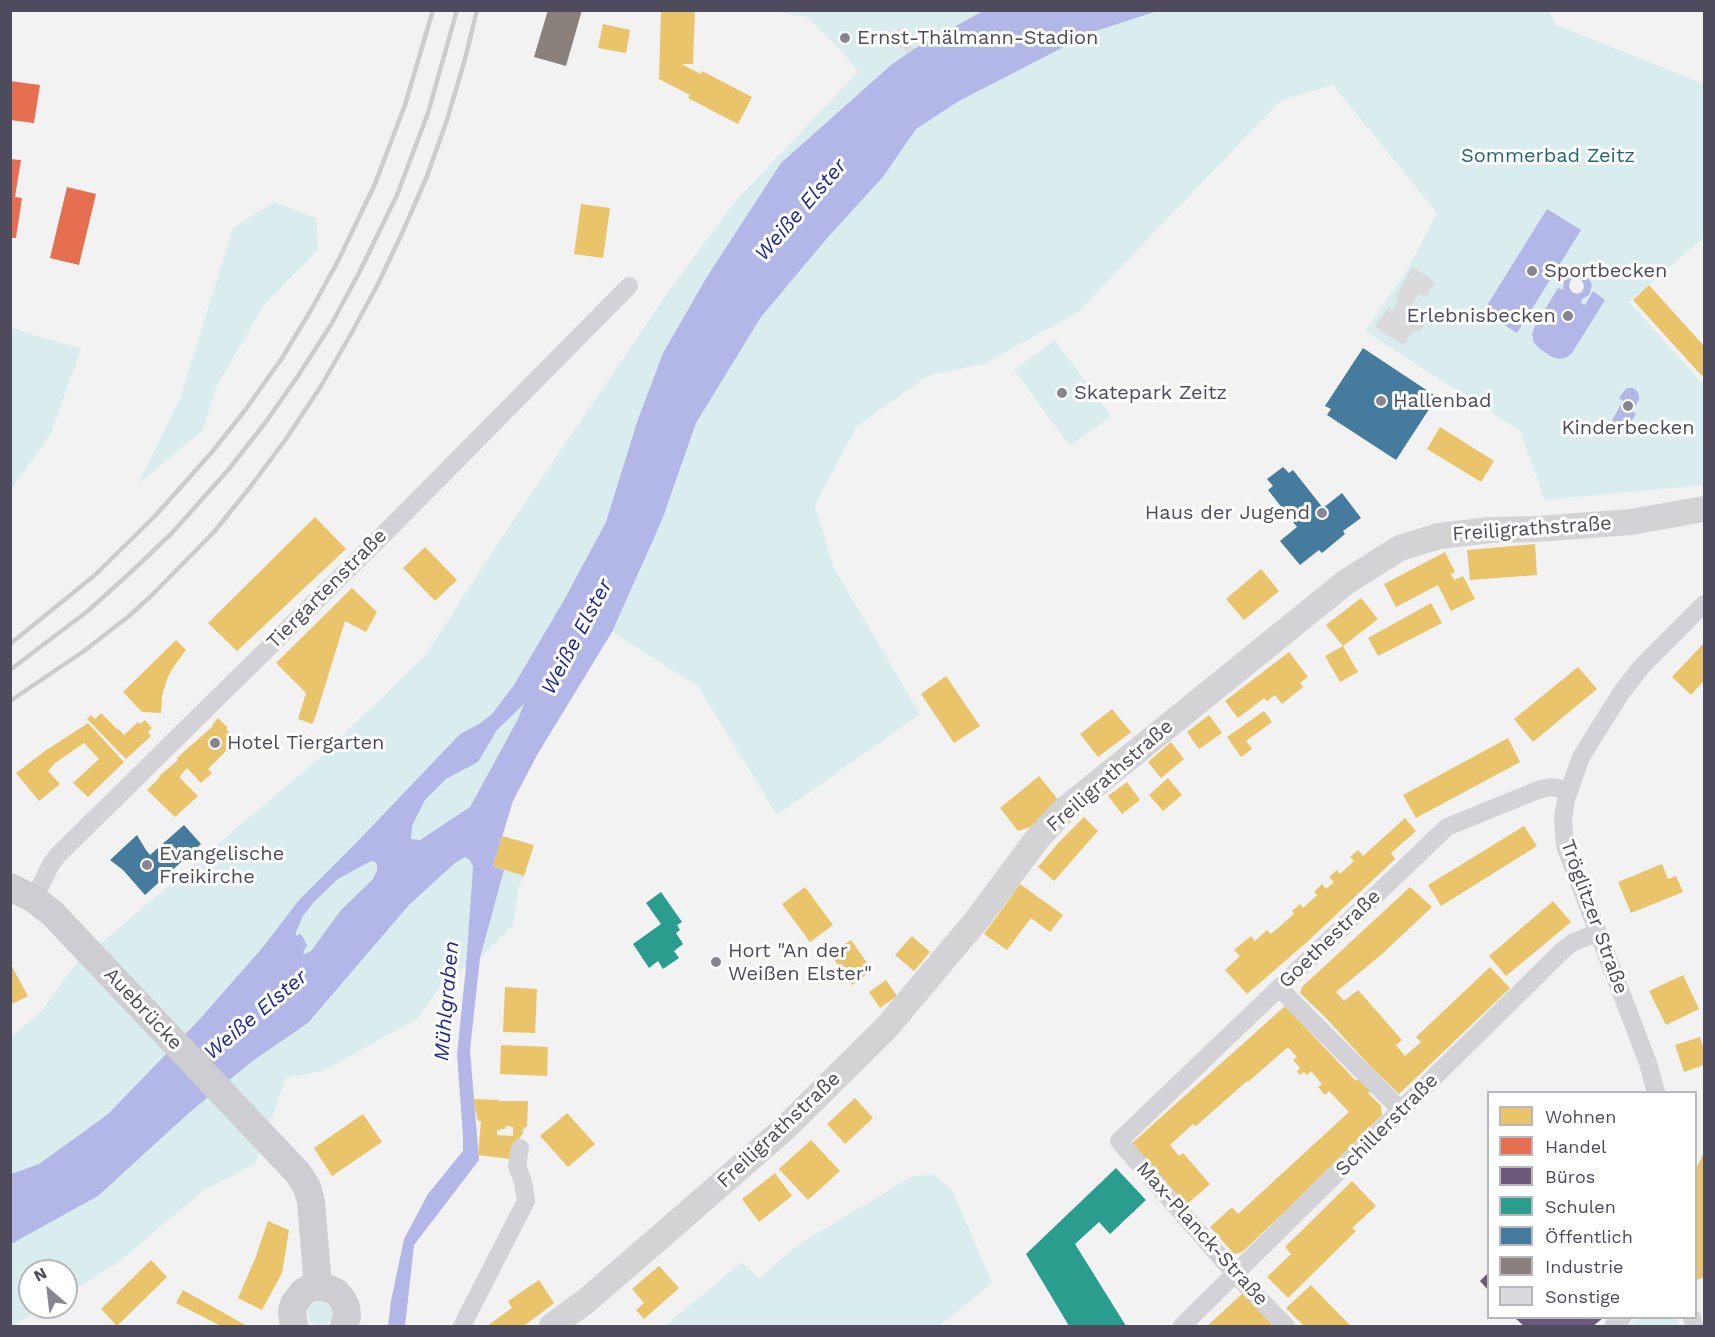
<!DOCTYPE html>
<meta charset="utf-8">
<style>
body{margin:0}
#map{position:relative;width:1715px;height:1337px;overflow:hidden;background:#f2f2f2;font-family:"Work Sans",sans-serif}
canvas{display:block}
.frame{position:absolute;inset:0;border:12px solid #4e4b5c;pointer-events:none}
.legend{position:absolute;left:1487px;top:1091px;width:210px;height:228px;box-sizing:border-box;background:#fff;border:2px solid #b8b7be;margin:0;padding:8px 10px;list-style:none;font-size:18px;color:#4e4b5c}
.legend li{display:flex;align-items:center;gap:12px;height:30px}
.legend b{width:30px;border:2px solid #b8b7be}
.north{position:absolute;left:18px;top:1259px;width:60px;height:60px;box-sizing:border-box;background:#fff;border:2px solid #b8b7be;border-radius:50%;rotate:332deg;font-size:16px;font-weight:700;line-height:24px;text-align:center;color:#4e4b5c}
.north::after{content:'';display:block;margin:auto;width:21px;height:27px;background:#878590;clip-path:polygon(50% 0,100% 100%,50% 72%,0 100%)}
</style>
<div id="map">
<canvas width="1715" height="1337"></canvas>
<div class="frame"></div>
<ul class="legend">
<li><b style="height:16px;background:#e9c46a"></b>Wohnen</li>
<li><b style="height:16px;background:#e76f51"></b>Handel</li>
<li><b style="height:16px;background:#6d597a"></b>Büros</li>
<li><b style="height:16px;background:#2a9d8f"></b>Schulen</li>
<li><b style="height:16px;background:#457b9d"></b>Öffentlich</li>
<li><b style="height:16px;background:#8a817c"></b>Industrie</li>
<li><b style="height:16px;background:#dad9db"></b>Sonstige</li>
</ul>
<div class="north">N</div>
</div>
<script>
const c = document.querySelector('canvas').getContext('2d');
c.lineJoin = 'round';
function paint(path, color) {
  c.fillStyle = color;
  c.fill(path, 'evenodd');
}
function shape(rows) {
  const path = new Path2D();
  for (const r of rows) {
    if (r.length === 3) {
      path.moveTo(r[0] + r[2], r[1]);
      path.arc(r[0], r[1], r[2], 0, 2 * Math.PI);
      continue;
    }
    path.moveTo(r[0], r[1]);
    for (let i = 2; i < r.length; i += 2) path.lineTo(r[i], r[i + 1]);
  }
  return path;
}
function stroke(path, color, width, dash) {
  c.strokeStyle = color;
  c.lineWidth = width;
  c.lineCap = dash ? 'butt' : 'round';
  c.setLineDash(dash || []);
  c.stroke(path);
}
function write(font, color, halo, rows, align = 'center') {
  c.font = font + ' "Work Sans",sans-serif';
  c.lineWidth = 6;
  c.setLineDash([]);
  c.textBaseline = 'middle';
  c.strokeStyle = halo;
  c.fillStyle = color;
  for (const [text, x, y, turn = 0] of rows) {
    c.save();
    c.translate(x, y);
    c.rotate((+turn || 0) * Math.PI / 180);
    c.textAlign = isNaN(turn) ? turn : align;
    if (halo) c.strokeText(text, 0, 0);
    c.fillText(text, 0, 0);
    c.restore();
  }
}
const green = shape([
 [1157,10,1549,11,1556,25,1704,84,1704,237,1629,302,1704,385,1704,485,1545,500,1520,431,1365,331,1409,267,1437,213,1333,85,1281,100,1078,312,984,364,929,375,856,427,815,505,833,567,920,714,777,815,698,686,612,632,662,520,696,423,761,317,829,236,883,177,916,129,959,101,1093,32],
 [1575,278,1580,279,1583,282,1584,287,1582,292,1577,294,1572,292,1569,287,1570,281],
 [769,11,983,11,914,49,891,65,781,163,708,275,663,353,637,422,606,522,564,600,514,685,492,714,479,724,460,734,356,843,299,900,263,947,198,1021,108,1114,39,1164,11,1174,11,1037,42,1011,73,967,316,761,424,657,507,530,666,295,733,204,858,72,845,55,807,17],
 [274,202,316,218,318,249,264,305,216,387,203,430,138,484,180,399,233,228],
 [11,328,81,349,51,433,11,490],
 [1055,340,1111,416,1070,446,1014,370],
 [525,703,518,719,470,807,420,840,411,840,412,826,425,800,446,779,478,762,497,730],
 [465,857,470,859,473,867,466,966,444,981,418,1018,323,1071,286,1078,255,1164,204,1190,116,1264,66,1294,66,1271,30,1271,30,1307,44,1307,13,1326,11,1326,11,1244,98,1196,190,1112,254,1060,308,1023,409,905,455,863],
 [371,861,375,862,377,870,373,879,341,910,311,951,304,954,303,952,307,946,300,935,296,937,296,932,303,916,314,902,338,879],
 [504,870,524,876,519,886,513,925,480,958],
 [933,1174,952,1190,992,1283,939,1326,665,1326,742,1262,759,1279,795,1247,911,1177],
 [320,1314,12],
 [1637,1318,1676,1318,1679,1326,1628,1326]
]);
const water = shape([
 [983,11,1157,11,1093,32,959,101,916,129,883,177,829,236,761,317,696,423,662,520,612,632,537,755,513,801,493,866,504,870,480,958,470,1050,479,1160,414,1245,405,1326,388,1326,391,1301,404,1239,428,1194,463,1151,463,1136,457,1055,466,966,473,867,470,860,465,857,455,863,409,905,308,1023,254,1060,190,1112,98,1196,11,1244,11,1174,39,1164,108,1114,198,1021,263,947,299,900,356,843,460,734,479,724,492,714,514,685,564,600,606,522,637,422,663,353,708,275,781,163,891,65,914,49],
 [524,704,518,719,470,807,420,840,411,839,412,826,425,800,446,779,478,762,497,730],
 [371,861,375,862,377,865,377,870,373,879,341,910,311,951,304,954,303,952,307,946,303,937,300,934,296,936,296,932,303,916,314,902,338,879],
 [1547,209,1581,230,1517,333,1483,312],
 [1577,272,1587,275,1592,285,1589,295,1582,299,1581,303,1585,305,1593,291,1605,300,1572,353,1567,357,1560,359,1552,357,1540,349,1534,343,1532,334,1535,326,1558,288,1563,290,1564,281,1567,276],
 [1575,278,1580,279,1583,282,1584,287,1582,292,1577,294,1572,292,1569,287,1570,281],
 [1628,388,1633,388,1637,391,1639,396,1639,400,1632,411,1636,414,1627,429,1623,432,1619,432,1612,428,1612,420,1623,401,1619,398,1624,391]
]);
const homes = shape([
 [661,10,695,10,693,64,682,64,683,65,701,74,702,71,752,97,738,124,688,98,690,95,659,79],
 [603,24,630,30,626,53,598,48],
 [581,204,610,208,603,258,574,254],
 [1649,285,1704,346,1704,373,1702,376,1633,300],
 [1440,427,1494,461,1481,482,1427,449],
 [315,517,346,549,237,651,208,623],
 [1535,544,1537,575,1470,580,1467,550],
 [425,547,457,580,435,601,403,568],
 [1445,552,1455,572,1451,574,1454,580,1463,576,1475,599,1451,611,1438,585,1396,607,1384,584],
 [1261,569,1279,591,1244,620,1226,599],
 [352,588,377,612,366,632,345,621,315,718,312,724,298,719,306,693,276,663],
 [1361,598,1378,619,1343,646,1358,672,1340,682,1325,656,1343,646,1326,625],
 [1431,603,1442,623,1378,656,1368,638],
 [176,640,186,650,172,669,167,679,162,696,161,713,142,712,123,692],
 [1704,643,1704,681,1691,695,1672,677],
 [1289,652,1308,677,1300,683,1303,687,1282,704,1275,695,1267,701,1264,698,1238,718,1225,701],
 [1578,667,1597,689,1533,742,1514,719],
 [946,676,980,726,954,743,921,694],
 [1112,709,1131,732,1098,757,1080,734],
 [1264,711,1272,722,1246,741,1252,749,1241,757,1227,737],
 [101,713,118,730,119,729,124,735,138,722,140,724,145,720,152,728,148,732,151,736,126,759,87,719,91,715,95,719],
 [1209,715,1222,733,1199,749,1187,732],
 [218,718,228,728,226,729,240,746,236,750,232,745,208,769,212,773,201,783,187,768,180,776,180,778,198,796,175,817,147,790,160,777,159,776,178,760,177,758,213,726,212,725],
 [88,723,124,762,88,797,73,783,99,759,84,743,55,763,48,771,60,784,39,801,16,773,45,751],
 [1508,738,1520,762,1416,818,1403,795],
 [1171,742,1184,759,1161,778,1148,762],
 [1039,776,1060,802,1030,827,1018,831,1000,808],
 [1168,778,1182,795,1163,811,1149,795],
 [1127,782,1140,800,1122,814,1108,796],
 [1084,817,1098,831,1054,881,1038,867,1059,842],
 [1405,818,1416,831,1391,853,1395,859,1307,942,1247,994,1225,970,1240,956,1234,950,1251,936,1255,941,1267,930,1271,934,1294,914,1292,911,1300,904,1303,908,1317,895,1314,892,1322,884,1326,889,1334,882,1329,877,1337,870,1340,874,1354,861,1350,857,1358,850,1363,856],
 [1524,826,1537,846,1441,906,1428,885],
 [502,836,534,845,524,876,493,866],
 [1662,864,1668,879,1676,876,1683,892,1631,913,1618,882],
 [1020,884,1063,915,1050,932,1031,918,1007,950,984,934],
 [805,887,833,925,810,942,782,904],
 [1410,887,1432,907,1382,954,1336,992,1344,1001,1358,990,1402,1040,1396,1045,1405,1056,1421,1042,1416,1037,1490,967,1510,988,1399,1094,1371,1067,1325,1017,1300,993,1302,987],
 [1553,901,1571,922,1506,976,1489,956],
 [912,936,930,952,914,971,895,955],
 [851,940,872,970,852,985,830,954],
 [10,963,28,996,10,1005],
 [1683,975,1699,1009,1666,1025,1649,991],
 [886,980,897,996,880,1008,869,992],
 [505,987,537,989,535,1033,503,1032],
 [1285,1006,1356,1081,1359,1078,1371,1090,1368,1093,1381,1106,1382,1115,1292,1205,1242,1252,1234,1254,1210,1227,1232,1207,1238,1214,1349,1112,1329,1091,1325,1095,1318,1087,1322,1084,1311,1071,1307,1075,1304,1072,1300,1075,1297,1071,1300,1068,1293,1060,1297,1057,1288,1047,1248,1082,1247,1081,1196,1126,1193,1124,1170,1145,1179,1156,1183,1153,1210,1184,1185,1206,1130,1145],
 [1700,1037,1704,1050,1704,1065,1684,1072,1675,1045],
 [501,1045,548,1047,547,1076,500,1074],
 [855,1098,873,1118,845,1144,827,1124],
 [473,1099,499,1100,499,1101,528,1101,527,1127,525,1127,522,1131,524,1132,512,1148,511,1159,478,1155,481,1121,478,1121],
 [506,1126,513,1127,513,1136,497,1135,497,1130,500,1131,500,1129,505,1129],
 [567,1113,595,1144,568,1167,540,1136],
 [363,1114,382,1142,332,1176,314,1148],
 [811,1140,840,1171,808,1200,779,1169],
 [1704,1152,1704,1277,1697,1280,1696,1274,1696,1169],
 [775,1173,792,1196,759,1222,742,1199],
 [1352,1181,1376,1206,1352,1228,1356,1231,1288,1298,1267,1277,1291,1254,1285,1247],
 [268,1221,289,1230,282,1273,262,1310,238,1298,255,1259],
 [151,1260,167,1277,117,1326,101,1309],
 [659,1266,679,1288,644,1319,636,1310,644,1303,632,1289],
 [539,1280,554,1303,524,1326,487,1326,512,1308,508,1301],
 [1311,1285,1331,1306,1351,1326,1304,1326,1286,1308],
 [183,1290,247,1326,221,1326,176,1303],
 [1243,1293,1273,1325,1271,1326,1207,1326]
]);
const shops = shape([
 [10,81,40,85,34,123,10,120],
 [10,159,21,160,15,197,22,198,16,238,10,238],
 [67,187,96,194,79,265,50,258]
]);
const offices = shape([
 [1488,1273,1488,1290,1480,1281],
 [1515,1318,1603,1318,1593,1326,1524,1326]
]);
const schools = shape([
 [661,892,682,922,677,925,680,930,676,933,683,944,674,951,679,958,663,969,658,961,649,968,633,944,661,924,646,903],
 [1116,1168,1146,1200,1110,1234,1099,1222,1075,1244,1126,1326,1069,1326,1026,1254]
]);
const public = shape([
 [1363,348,1437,397,1396,460,1327,415,1331,409,1325,406],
 [1283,467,1289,473,1293,470,1323,508,1342,493,1361,518,1343,531,1345,534,1322,553,1319,550,1300,565,1280,541,1297,527,1268,490,1273,486,1267,479],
 [184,825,201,844,145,895,123,870,110,860,137,835,146,850,150,855]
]);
const industry = shape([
 [548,10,582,10,566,66,534,57]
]);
const building = shape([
 [899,28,911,39,900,49,889,39],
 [909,43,914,49,907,54,903,47],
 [1413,267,1435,282,1426,297,1419,293,1410,307,1429,319,1419,333,1414,330,1404,345,1375,327,1388,308,1392,311,1396,305,1399,300,1395,297]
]);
const street = shape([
 [34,899,51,864,58,855,387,531,629,286],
 [1279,988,1402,1111],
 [1656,1092,1648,1063,1565,846,1563,819,1566,800,1581,757,1621,693,1642,666,1704,604],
 [1692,1318,1694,1326],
 [462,1326,526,1201,523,1182,517,1166,520,1148],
 [1182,1326,1563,950,1572,943,1598,932],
 [1286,1326,1236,1275,1119,1141,1447,827,1538,790,1550,787,1569,790],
 [1613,1326,1622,1318]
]);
const secondary = shape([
 [552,1326,586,1301,659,1238,784,1129,887,1027,976,921,1037,839,1063,811,1346,582,1400,548,1439,536,1491,530,1536,529,1631,522,1704,509]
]);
const primary = shape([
 [10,887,34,899,53,914,298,1173,307,1187,311,1202,318,1287],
 [294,1326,292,1312,294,1304,303,1292,310,1288,318,1287,327,1288,336,1292,342,1299,346,1307,347,1316,344,1326]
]);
const rail = shape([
 [10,644,95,575,155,516,212,452,246,409,282,358,311,310,338,261,375,184,405,105,433,10],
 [10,670,89,610,131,572,172,533,229,469,265,423,298,376,332,323,359,273,397,195,428,113,457,10],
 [10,701,84,651,129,616,152,595,214,532,251,486,286,439,321,386,351,334,378,284,404,229,427,176,447,120,465,59,477,10]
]);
const markers = [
 [845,38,6,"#878590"],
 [1532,271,6,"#878590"],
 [1568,316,6,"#878590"],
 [1062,393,6,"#878590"],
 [1381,401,6,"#878590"],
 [1628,406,6,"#878590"],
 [1322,513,6,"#878590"],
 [215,743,6,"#878590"],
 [147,865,6,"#878590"],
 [716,962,6,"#878590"]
];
const poiNames = [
 ["Ernst-Thälmann-Stadion",857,38],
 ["Sportbecken",1544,271],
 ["Erlebnisbecken",1556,316,"right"],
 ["Skatepark Zeitz",1074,393],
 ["Hallenbad",1393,401],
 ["Kinderbecken",1628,428,"center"],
 ["Haus der Jugend",1310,513,"right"],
 ["Hotel Tiergarten",227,743],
 ["Evangelische",159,854],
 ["Freikirche",159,877],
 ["Hort \"An der",728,951],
 ["Weißen Elster\"",728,974]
];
const parkNames = [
 ["Sommerbad Zeitz",1548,156]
];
const streetNames = [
 ["Freiligrathstraße",1532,529,-4],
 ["Tiergartenstraße",327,589,-45],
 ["Freiligrathstraße",1110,776,-41],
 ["Tröglitzer Straße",1594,917,70],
 ["Goethestraße",1330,939,-44],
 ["Auebrücke",143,1009,47],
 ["Schillerstraße",1387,1125,-45],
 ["Freiligrathstraße",779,1130,-43],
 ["Max-Planck-Straße",1202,1234,48]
];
const waterNames = [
 ["Weiße Elster",801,210,-49],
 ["Weiße Elster",577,637,-62],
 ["Mühlgraben",447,1001,-85],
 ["Weiße Elster",256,1015,-40]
];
paint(green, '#d9ecee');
paint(water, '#b3b7e7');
paint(homes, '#e9c46a');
paint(shops, '#e76f51');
paint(offices, '#6d597a');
paint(schools, '#2a9d8f');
paint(public, '#457b9d');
paint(industry, '#8a817c');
paint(building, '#dad9db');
stroke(street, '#d3d3d7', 18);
stroke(secondary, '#d3d3d6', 26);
stroke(primary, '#cecdd2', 28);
stroke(rail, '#cccbce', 4.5);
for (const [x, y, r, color] of markers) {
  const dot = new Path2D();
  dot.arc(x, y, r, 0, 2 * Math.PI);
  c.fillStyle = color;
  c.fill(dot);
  stroke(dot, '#fff', 2);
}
write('20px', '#4e4b5c', '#fff', poiNames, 'left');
write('20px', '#236475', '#fff', parkNames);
write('20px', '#4e4b5c', '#fff', streetNames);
write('italic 21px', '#1e289b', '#fff', waterNames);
</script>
